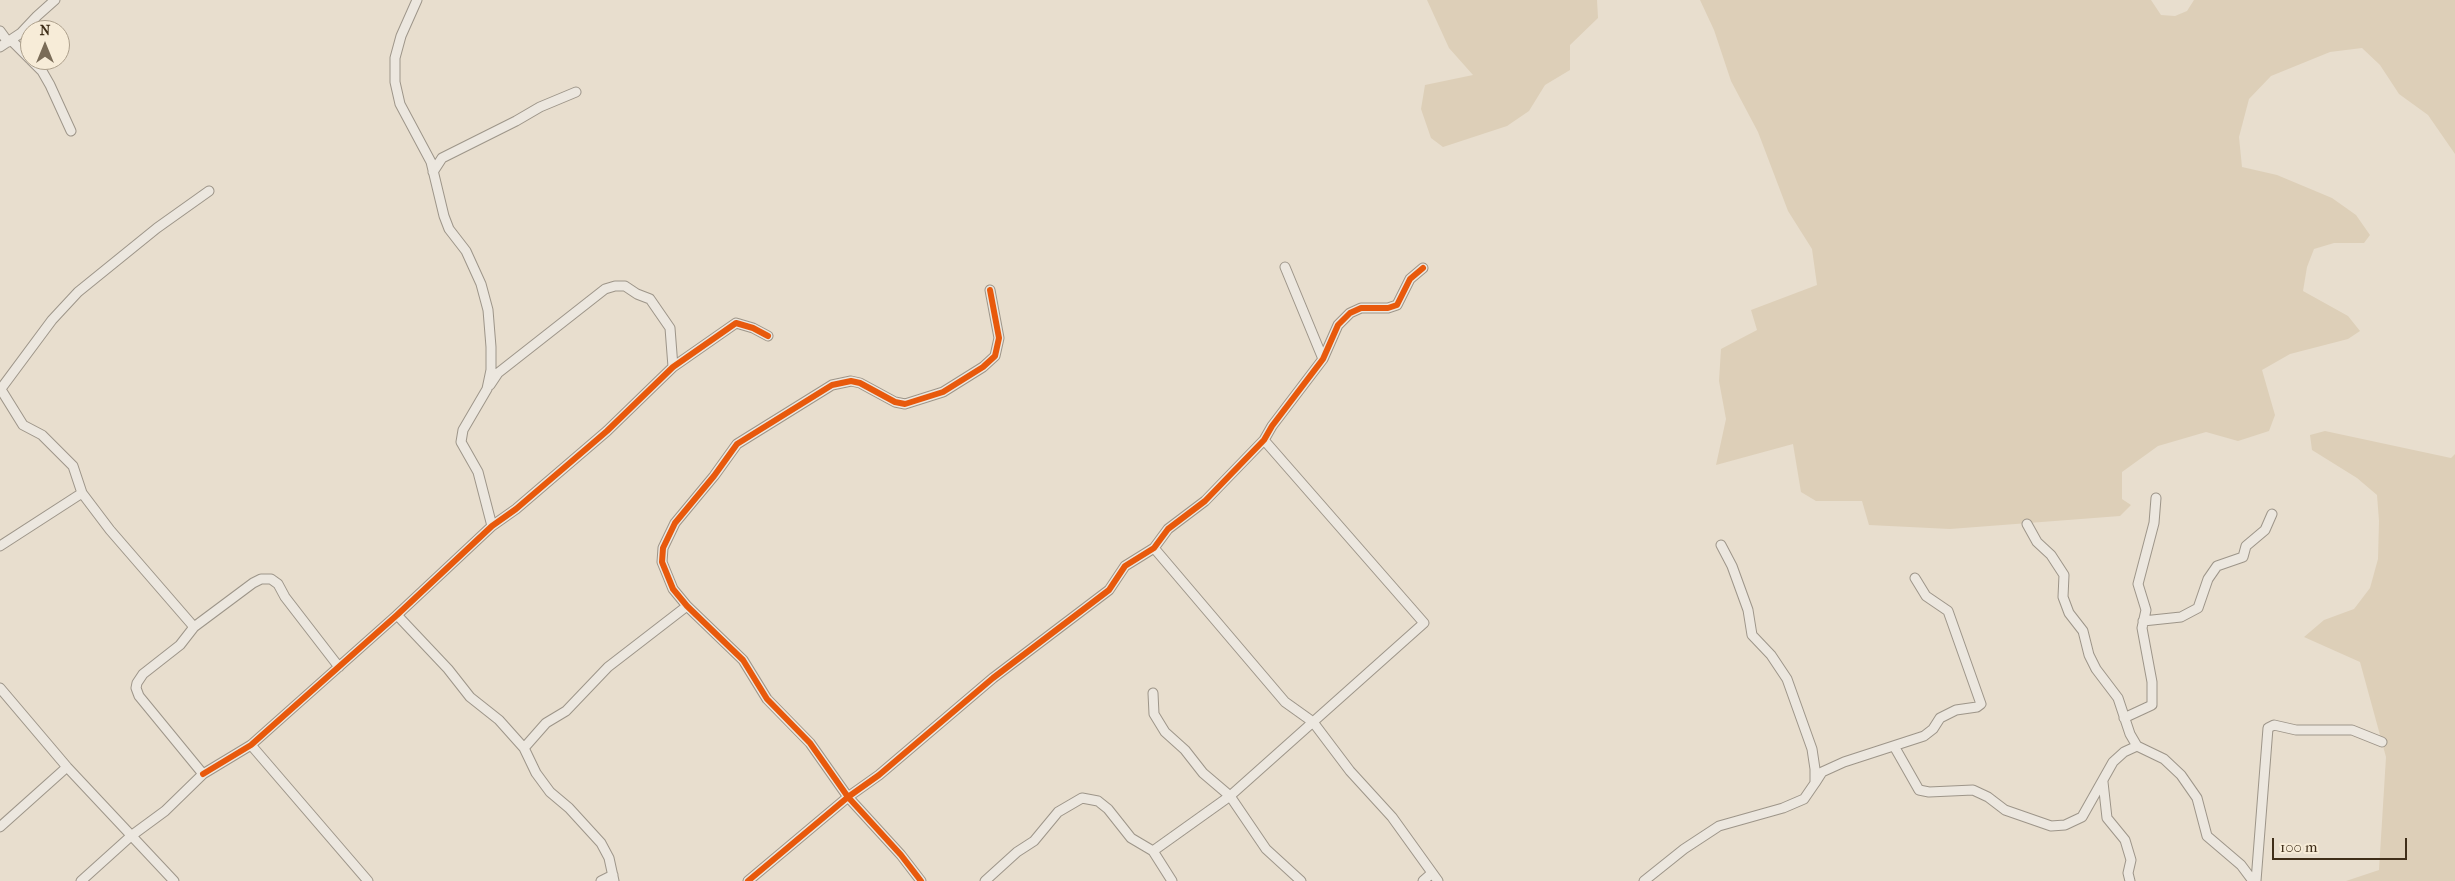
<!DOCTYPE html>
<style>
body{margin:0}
#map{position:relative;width:2455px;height:881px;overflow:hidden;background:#e8dece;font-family:"IM FELL French Canon",serif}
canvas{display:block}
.north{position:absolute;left:20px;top:20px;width:50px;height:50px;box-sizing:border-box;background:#f7ecd8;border:1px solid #ada08c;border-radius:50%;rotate:0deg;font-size:14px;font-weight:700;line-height:20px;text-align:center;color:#3f2e19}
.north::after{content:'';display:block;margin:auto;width:18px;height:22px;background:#7a6c58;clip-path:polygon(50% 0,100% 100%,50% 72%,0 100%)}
.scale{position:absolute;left:2272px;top:838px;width:135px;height:22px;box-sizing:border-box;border:2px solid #3f2e19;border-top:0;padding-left:6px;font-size:15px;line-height:18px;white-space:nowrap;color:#3f2e19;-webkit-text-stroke:4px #f7ecd8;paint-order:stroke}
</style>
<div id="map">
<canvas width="2455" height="881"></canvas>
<div class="north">N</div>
<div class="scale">100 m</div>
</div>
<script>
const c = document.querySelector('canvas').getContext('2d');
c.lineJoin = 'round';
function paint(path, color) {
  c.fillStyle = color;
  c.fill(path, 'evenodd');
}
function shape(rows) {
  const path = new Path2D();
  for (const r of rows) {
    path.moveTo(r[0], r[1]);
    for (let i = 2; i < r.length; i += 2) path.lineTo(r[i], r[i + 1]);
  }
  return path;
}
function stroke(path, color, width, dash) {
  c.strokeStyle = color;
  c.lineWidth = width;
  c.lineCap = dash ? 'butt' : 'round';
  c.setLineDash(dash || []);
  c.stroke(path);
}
const green = shape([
 [1427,0,1597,0,1598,18,1570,45,1570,70,1545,85,1529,111,1507,126,1443,147,1431,138,1421,109,1425,85,1473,75,1449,48],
 [1700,0,2151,0,2161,15,2175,16,2187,11,2194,0,2455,0,2455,154,2428,115,2399,94,2380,65,2362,48,2330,52,2271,76,2249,99,2239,137,2242,167,2277,175,2332,198,2356,215,2370,235,2364,243,2334,243,2314,249,2307,267,2303,291,2348,316,2360,331,2348,339,2290,354,2262,370,2275,415,2269,431,2238,441,2206,432,2158,446,2122,472,2122,499,2131,505,2120,516,1950,529,1869,525,1862,501,1816,501,1801,492,1793,444,1716,465,1726,419,1719,381,1721,349,1757,330,1751,310,1817,285,1812,249,1788,211,1758,132,1731,81,1714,30],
 [2325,431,2451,458,2455,454,2455,881,2346,881,2379,870,2386,757,2360,662,2304,637,2324,620,2354,609,2370,588,2378,559,2379,521,2377,495,2357,478,2312,450,2310,435]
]);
const minor = shape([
 [417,0,401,36,395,58,395,82,400,104,431,162,444,216,449,229,466,251,481,284,488,310,491,347,491,370,487,389,463,430,461,442,478,472,492,526],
 [0,31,8,42],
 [11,40,30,59],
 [0,47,21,33,37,16,55,0],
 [31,60,42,71,50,85,71,131],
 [433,172,442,158,516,121,540,107,576,92],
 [1285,267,1323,359],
 [490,385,498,373,605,289,615,286,625,286,637,294,650,299,670,328,673,367],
 [0,388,23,425,42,435,73,466,82,493,110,530,194,627,180,645,143,674,137,683,136,688,139,696,203,774,165,811,131,836,81,881],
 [0,390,52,320,78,292,157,228,209,191],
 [2027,524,2037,542,2051,555,2064,575,2063,597,2069,613,2083,631,2089,655,2096,669,2118,698,2130,734,2137,746,2164,759,2181,775,2197,798,2207,836,2241,865,2253,881],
 [0,546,82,493],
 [1154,548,1285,702,1313,722,1350,771,1392,817,1438,881],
 [397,615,448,669,470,697,499,720,524,748,536,773,550,792,569,808,601,843,609,858,614,881],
 [2143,621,2181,617,2198,608,2208,579,2217,566,2243,557,2246,546,2265,530,2272,514],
 [194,627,253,583,261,579,271,579,278,584,285,597,339,667],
 [0,688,67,767,174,881],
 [1153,693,1154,714,1165,732,1185,750,1203,773,1230,796,1266,849,1301,881],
 [2124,718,2152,705,2152,682,2142,628,2146,610,2138,584,2154,523,2156,498],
 [251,745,368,881],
 [1894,746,1919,790,1929,792,1973,790,1988,797,2005,810,2051,826,2065,825,2082,817,2113,762,2124,752,2137,746],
 [524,748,546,723,566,711,608,667,687,606],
 [203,774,251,745,397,615,492,526,516,509,607,431,673,367,736,323,753,328,768,336],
 [2103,782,2107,818,2125,840,2131,860,2128,873,2130,881],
 [1815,783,1822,772,1844,762,1924,736,1933,729,1940,718,1956,710,1977,707,1981,704,1948,611,1926,596,1915,578],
 [0,827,67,767],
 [601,881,613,875],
 [748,881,848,797,879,775,993,678,1109,590,1125,566,1154,548,1168,529,1205,501,1264,440,1272,426,1323,359,1338,325,1350,313,1361,308,1388,308,1397,305,1410,279,1423,268],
 [921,881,901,855,848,797,810,743,767,699,743,660,687,606,673,589,662,562,663,548,675,523,714,476,737,444,832,385,851,381,860,383,895,402,905,404,943,392,983,367,995,356,999,338,990,290],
 [985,881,1017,852,1034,841,1058,812,1082,798,1098,801,1108,809,1131,838,1153,851],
 [1172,881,1153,851,1230,796,1424,623,1264,440],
 [1423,881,1431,874],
 [1644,881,1684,849,1719,826,1783,808,1804,799,1815,783,1815,769,1812,749,1787,679,1771,655,1752,635,1748,610,1732,566,1721,545],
 [2256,881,2268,728,2274,725,2296,730,2352,730,2382,742]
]);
const cycleway = shape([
 [203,774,251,745,397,615,492,526,516,509,607,431,673,367,736,323,753,328,768,336],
 [748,881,848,797,879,775,993,678,1109,590,1125,566,1154,548,1168,529,1205,501,1264,440,1272,426,1323,359,1338,325,1350,313,1361,308,1388,308,1397,305,1410,279,1423,268],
 [921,881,901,855,848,797,810,743,767,699,743,660,687,606,673,589,662,562,663,548,675,523,714,476,737,444,832,385,851,381,860,383,895,402,905,404,943,392,983,367,995,356,999,338,990,290]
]);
paint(green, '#ddcfb8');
stroke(minor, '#9d9589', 11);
stroke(minor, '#ece7df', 9);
stroke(cycleway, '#e8590c', 6);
</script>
